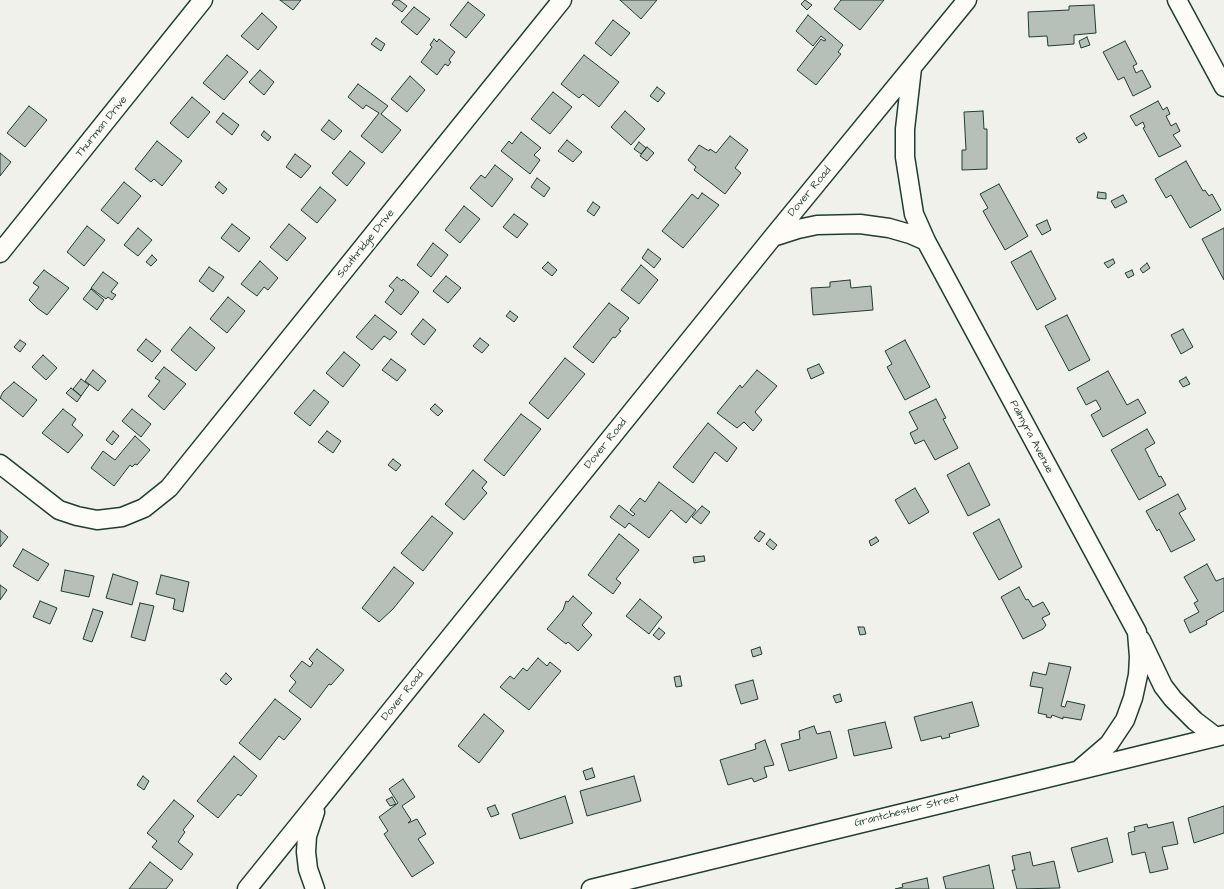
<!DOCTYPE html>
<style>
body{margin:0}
canvas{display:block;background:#f0f1eb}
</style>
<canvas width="1224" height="889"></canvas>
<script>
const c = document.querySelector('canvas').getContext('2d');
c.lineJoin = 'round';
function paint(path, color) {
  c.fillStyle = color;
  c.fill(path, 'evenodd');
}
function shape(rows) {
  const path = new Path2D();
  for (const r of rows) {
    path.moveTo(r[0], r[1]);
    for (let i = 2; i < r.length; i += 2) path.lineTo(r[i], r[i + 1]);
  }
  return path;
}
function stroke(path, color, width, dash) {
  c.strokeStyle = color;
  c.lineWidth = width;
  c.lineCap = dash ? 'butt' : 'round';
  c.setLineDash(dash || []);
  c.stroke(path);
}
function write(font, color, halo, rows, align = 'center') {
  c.font = font + ' "Architects Daughter",sans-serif';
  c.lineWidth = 3.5;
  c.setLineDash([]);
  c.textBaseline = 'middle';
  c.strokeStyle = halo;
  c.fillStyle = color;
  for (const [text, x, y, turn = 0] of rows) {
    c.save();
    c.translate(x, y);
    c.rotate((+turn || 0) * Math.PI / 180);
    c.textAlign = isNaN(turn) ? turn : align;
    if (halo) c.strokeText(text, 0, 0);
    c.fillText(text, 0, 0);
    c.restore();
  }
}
const building = shape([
 [280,0,301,0,293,10,280,0],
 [395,0,399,0,407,6,402,12,392,4,395,0],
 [620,0,657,0,641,19,620,0],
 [805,0,812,5,807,10,801,4,805,0],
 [841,0,884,0,860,30,834,9,841,0],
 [468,2,485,15,466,38,450,25,468,2],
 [1094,5,1096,33,1074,35,1074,44,1048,46,1047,36,1029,37,1028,12,1069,10,1069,6,1094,5],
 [414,7,430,19,417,35,401,22,414,7],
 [262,13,277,27,258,50,241,36,262,13],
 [808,15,843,45,838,52,841,54,816,85,797,70,821,39,824,41,826,40,821,36,813,46,796,31,808,15],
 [613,20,630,33,611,56,595,43,613,20],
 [1087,37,1090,45,1081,48,1079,41,1087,37],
 [376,38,385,44,381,51,371,44,376,38],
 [434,39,437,42,439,39,455,52,449,60,451,62,448,66,445,64,437,75,421,62,432,47,430,45,434,39],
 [1125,41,1137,64,1133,66,1136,73,1142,70,1151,87,1133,96,1124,77,1118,80,1103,52,1125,41],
 [227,55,248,72,224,100,203,83,227,55],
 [584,55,619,82,599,107,583,94,579,98,561,84,584,55],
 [260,70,274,82,264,95,249,82,260,70],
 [410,76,425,90,407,112,391,99,410,76],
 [358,84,388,106,381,114,401,130,382,153,361,136,379,113,366,105,363,109,348,97,358,84],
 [657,87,665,93,658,102,650,96,657,87],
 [553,92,572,107,550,134,531,119,553,92],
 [192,97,210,112,188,138,170,123,192,97],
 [1158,101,1163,110,1167,107,1170,114,1166,116,1171,126,1176,123,1180,131,1173,135,1181,146,1159,157,1143,128,1145,127,1143,122,1136,126,1130,116,1158,101],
 [29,106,47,120,25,147,7,133,29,106],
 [625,111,645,129,631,145,611,127,625,111],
 [983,111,984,129,987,129,987,169,962,170,962,150,966,150,964,112,983,111],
 [223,113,239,125,232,135,216,122,223,113],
 [329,120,342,131,334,140,321,130,329,120],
 [264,131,271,137,268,141,261,135,264,131],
 [521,132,541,148,534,155,540,160,530,174,501,151,509,141,512,144,521,132],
 [1084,133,1087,138,1079,143,1076,138,1084,133],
 [730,136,748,150,735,168,741,173,725,194,694,170,696,167,688,160,699,145,709,151,710,149,716,153,730,136],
 [567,140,582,152,573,162,558,151,567,140],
 [157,141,182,161,162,186,154,179,151,182,135,169,157,141],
 [639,142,646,148,641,154,634,149,639,142],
 [647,147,654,153,647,161,640,156,647,147],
 [350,151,365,163,347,186,332,173,350,151],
 [0,153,11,162,0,176,0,153],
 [295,154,311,166,301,178,286,167,295,154],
 [1186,161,1203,191,1205,190,1209,196,1212,194,1221,210,1190,228,1171,195,1166,198,1155,179,1186,161],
 [495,165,513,179,492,207,470,188,481,175,485,178,495,165],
 [537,178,550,188,544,197,531,187,537,178],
 [124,182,141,196,118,224,101,210,124,182],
 [219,182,227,189,223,194,215,187,219,182],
 [999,184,1028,236,1005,250,983,211,988,208,980,194,999,184],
 [320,187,336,200,317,223,301,210,320,187],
 [1098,192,1106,193,1106,199,1097,198,1098,192],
 [702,193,719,205,683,248,662,231,692,194,698,199,702,193],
 [1123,195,1127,202,1115,208,1111,201,1123,195],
 [593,202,600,207,594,216,587,211,593,202],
 [464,206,480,219,460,243,445,230,464,206],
 [514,214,528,224,517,238,503,227,514,214],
 [1047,220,1051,230,1042,235,1036,225,1047,220],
 [232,224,250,238,239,252,221,238,232,224],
 [289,224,306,238,287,261,270,247,289,224],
 [87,226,105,240,84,266,67,252,87,226],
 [138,228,152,240,138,256,124,245,138,228],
 [1224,228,1224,280,1202,239,1224,228],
 [433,243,448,255,431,277,417,265,433,243],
 [648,249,661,259,654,268,642,258,648,249],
 [1031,251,1056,299,1037,310,1011,262,1031,251],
 [152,255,157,260,151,266,146,262,152,255],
 [1113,259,1115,263,1108,268,1104,263,1113,259],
 [260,261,278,278,268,290,264,287,257,296,241,284,260,261],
 [548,262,557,270,552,276,542,268,548,262],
 [1147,263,1150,268,1143,273,1140,269,1147,263],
 [641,265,658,280,639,304,621,290,641,265],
 [209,267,224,277,213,292,199,281,209,267],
 [44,270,69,288,47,315,37,308,29,300,39,287,33,283,44,270],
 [1132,270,1134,275,1128,278,1125,273,1132,270],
 [103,272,118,283,111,292,116,295,112,300,108,297,106,299,91,288,103,272],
 [446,276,461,288,448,303,433,291,446,276],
 [397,277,402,281,403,279,419,292,401,315,385,302,394,290,389,286,397,277],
 [850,280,851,288,871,286,873,310,813,315,811,288,830,287,830,282,850,280],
 [91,289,104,300,97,310,83,299,91,289],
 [228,297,245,311,227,333,210,319,228,297],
 [609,303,629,318,619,330,621,331,615,338,613,337,593,363,573,347,609,303],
 [510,311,518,317,514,322,506,316,510,311],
 [375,315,397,332,390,340,384,336,372,350,356,337,375,315],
 [1067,315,1090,360,1069,371,1045,326,1067,315],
 [423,319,436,330,424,345,411,334,423,319],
 [190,327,215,348,196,371,171,350,190,327],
 [1183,329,1193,347,1181,354,1171,335,1183,329],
 [480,338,489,345,482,353,473,346,480,338],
 [146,339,161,351,152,362,137,350,146,339],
 [20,340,26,344,20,352,14,347,20,340],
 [905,340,930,387,905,400,887,367,892,364,885,351,905,340],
 [344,352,360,365,343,387,326,373,344,352],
 [43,355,57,368,46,380,32,367,43,355],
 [565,358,585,374,548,419,529,403,565,358],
 [391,359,406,370,397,381,382,370,391,359],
 [819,364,824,373,811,379,807,369,819,364],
 [164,367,186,384,164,410,148,396,160,381,155,378,164,367],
 [93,370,106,381,98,391,85,381,93,370],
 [757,370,777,386,755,412,762,420,753,431,744,422,737,428,717,413,740,385,742,388,757,370],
 [1108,371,1127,405,1138,399,1146,413,1103,437,1091,415,1101,409,1096,400,1086,405,1077,388,1108,371],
 [1186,377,1190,384,1183,387,1179,381,1186,377],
 [81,379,89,385,81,396,73,389,81,379],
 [14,382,37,400,23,417,0,398,3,392,14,382],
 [71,388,81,396,77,402,66,393,71,388],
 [314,390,329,402,310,426,294,413,314,390],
 [936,399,946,418,943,419,958,448,935,460,924,440,915,444,910,433,918,429,909,412,936,399],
 [435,404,443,411,438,416,430,409,435,404],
 [63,409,76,419,72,425,83,435,68,453,42,433,63,409],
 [132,409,151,424,141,437,122,421,132,409],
 [521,414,541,429,504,476,484,460,521,414],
 [708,423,737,448,727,462,715,452,693,483,673,467,708,423],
 [1147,429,1155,443,1145,449,1159,477,1161,476,1166,485,1139,500,1111,450,1147,429],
 [113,431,119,436,112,445,106,440,113,431],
 [327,431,341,441,333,453,318,442,327,431],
 [135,436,150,450,137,465,135,464,132,467,130,465,114,486,91,468,103,451,115,460,135,436],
 [393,459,401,465,396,471,388,465,393,459],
 [969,463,990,505,968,516,947,475,969,463],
 [473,470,487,482,482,488,487,493,464,520,445,504,473,470],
 [659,482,696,510,686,523,671,510,649,538,629,523,625,528,610,517,619,505,633,516,635,514,630,510,640,498,645,502,659,482],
 [915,488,929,512,909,524,895,500,915,488],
 [1178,494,1186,509,1179,513,1195,540,1171,552,1159,529,1157,531,1146,511,1178,494],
 [702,506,710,512,701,524,692,517,702,506],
 [432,516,453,533,423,571,401,553,432,516],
 [999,519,1022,567,999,580,973,533,999,519],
 [0,530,8,537,0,547,0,530],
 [760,531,765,534,759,542,754,538,760,531],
 [619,534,639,550,616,579,621,583,613,594,588,575,619,534],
 [876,537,879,541,871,546,869,541,876,537],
 [770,539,777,545,773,550,766,544,770,539],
 [23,549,49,564,38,581,13,566,23,549],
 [704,556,705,561,694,563,693,557,704,556],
 [1207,564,1216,581,1224,578,1224,611,1206,621,1207,624,1190,633,1184,620,1199,612,1194,603,1198,601,1184,577,1207,564],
 [394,567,414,583,393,609,379,622,362,608,394,567],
 [65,570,94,576,89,597,61,591,65,570],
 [113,574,138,582,132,605,106,598,113,574],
 [161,575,189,582,183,612,173,609,175,599,156,594,161,575],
 [0,585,7,590,0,600,0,585],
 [1019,587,1026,600,1028,599,1033,607,1043,602,1050,614,1042,618,1046,625,1043,629,1023,639,1001,597,1019,587],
 [573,596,592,613,582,625,592,635,578,651,568,642,566,644,547,629,563,610,566,601,568,602,573,596],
 [640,599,662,617,649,634,626,616,640,599],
 [40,601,57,608,50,624,33,617,40,601],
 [140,603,154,606,145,641,131,637,140,603],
 [93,609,103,612,92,642,83,639,93,609],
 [858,627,864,627,866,634,860,635,858,627],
 [659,628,665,633,659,640,653,635,659,628],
 [760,647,762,654,753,657,751,650,760,647],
 [317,649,344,670,331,685,329,684,311,708,289,691,296,682,290,676,302,661,310,667,313,663,309,659,317,649],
 [538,658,547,666,550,662,561,671,529,710,500,687,510,676,514,679,523,668,527,671,538,658],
 [1049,663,1071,667,1061,706,1065,707,1067,701,1085,705,1081,720,1063,717,1063,719,1052,715,1051,718,1046,717,1047,715,1038,713,1043,688,1030,686,1033,672,1046,675,1049,663],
 [226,673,232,679,226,685,220,680,226,673],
 [680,676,682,686,676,687,674,677,680,676],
 [753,680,758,699,741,704,735,685,753,680],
 [840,694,842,701,836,703,833,696,840,694],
 [275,699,301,719,284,740,279,736,260,760,239,743,275,699],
 [972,702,979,726,949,734,950,737,942,739,941,736,921,741,914,717,972,702],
 [484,714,504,731,479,763,458,746,484,714],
 [885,722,892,748,854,756,848,730,885,722],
 [814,726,817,734,830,731,837,758,789,771,781,744,800,739,799,731,814,726],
 [765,740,774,765,764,767,767,777,754,782,752,778,728,785,720,760,756,749,755,744,765,740],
 [234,756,257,776,241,796,238,794,218,818,197,801,234,756],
 [592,768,595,777,586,780,583,771,592,768],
 [143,776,149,781,144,790,137,785,143,776],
 [634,776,641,801,587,816,580,791,634,776],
 [403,779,415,797,402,806,411,820,408,823,417,819,426,834,418,839,434,863,412,877,384,834,388,831,379,817,398,803,389,789,403,779],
 [565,796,573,823,520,839,512,814,565,796],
 [392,797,396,804,390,806,386,800,392,797],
 [174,800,194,816,183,830,185,832,178,842,193,854,181,870,152,847,157,841,147,833,174,800],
 [495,805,499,814,491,817,487,808,495,805],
 [1224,806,1224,833,1194,843,1188,818,1224,806],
 [1173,822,1178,844,1162,847,1168,869,1150,873,1145,852,1132,855,1128,833,1135,831,1134,827,1147,824,1148,828,1173,822],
 [1107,838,1113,862,1078,872,1071,848,1107,838],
 [1030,852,1033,866,1054,861,1060,888,1017,889,1012,870,1015,870,1012,856,1030,852],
 [150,862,173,880,166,889,129,889,150,862],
 [989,865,994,889,946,889,943,877,989,865],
 [927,878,929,889,895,889,903,887,902,884,927,878]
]);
const minor = shape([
 [1177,0,1224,87],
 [912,68,905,129,905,157,914,214,926,241],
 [773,237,798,229,817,225,860,224,889,228,910,234,926,241,1137,632,1139,657,1138,675,1133,698,1125,720,1109,744,1081,768],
 [0,253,203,0],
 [0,464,59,510,77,516,97,520,122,517,144,508,169,488,562,0],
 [1141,640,1163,686,1173,699,1195,721,1216,737],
 [247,889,772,238,967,0],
 [315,889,308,869,306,852,307,836,315,812],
 [591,889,1224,735]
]);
const streetNames = [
 ["Thurman Drive",102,127,-51],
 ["Dover Road",810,192,-50],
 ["Southridge Drive",366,244,-51],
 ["Palmyra Avenue",1031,437,62],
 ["Dover Road",606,444,-51],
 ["Dover Road",403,696,-51],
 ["Grantchester Street",907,811,-14]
];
paint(building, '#b6bfb8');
stroke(building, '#1f3d34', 1);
stroke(minor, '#1f3d34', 21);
stroke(minor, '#fdfcf7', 18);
write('11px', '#1f3d34', '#fdfcf7', streetNames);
</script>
